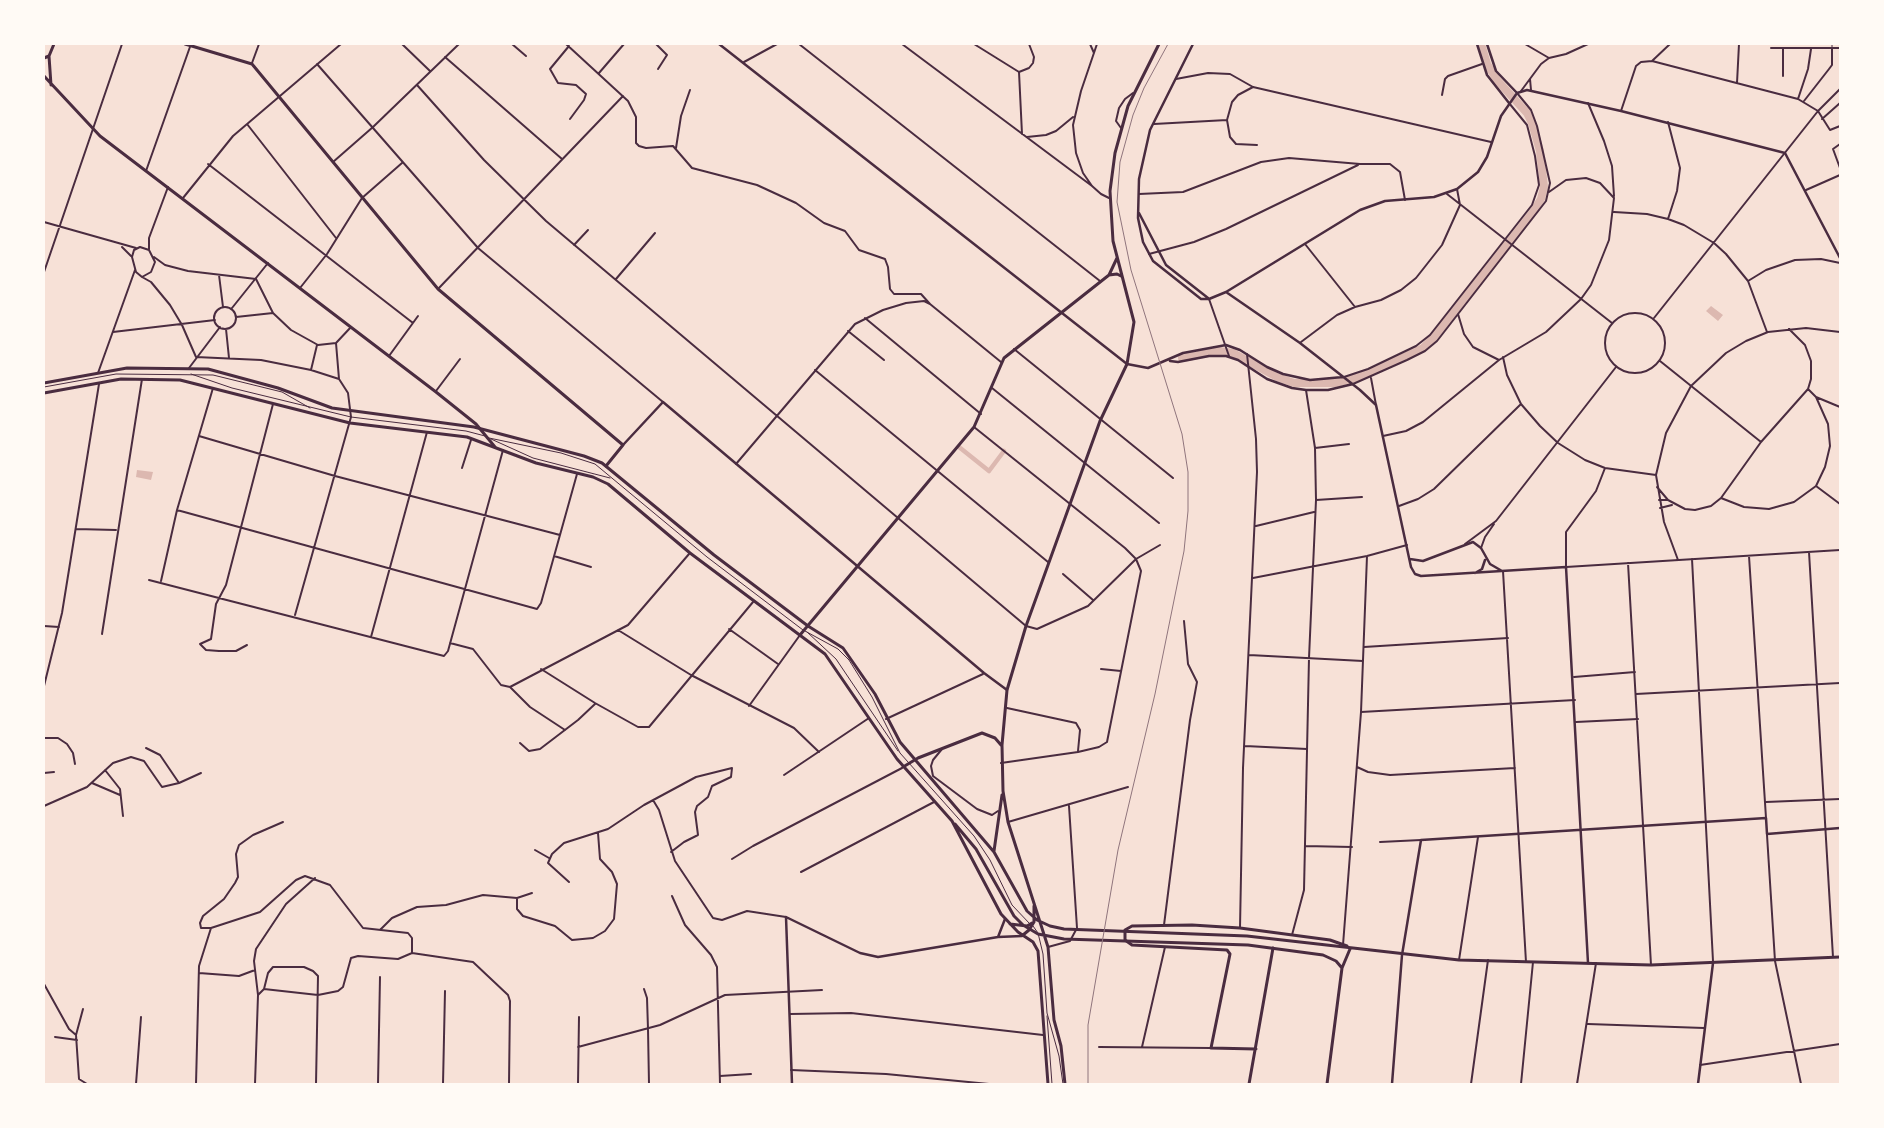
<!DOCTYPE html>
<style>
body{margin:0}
#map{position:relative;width:1884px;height:1128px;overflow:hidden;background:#f7e1d7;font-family:"Varela Round",sans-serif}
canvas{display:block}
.frame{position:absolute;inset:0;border:45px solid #fffaf5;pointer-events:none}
</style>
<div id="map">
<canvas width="1884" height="1128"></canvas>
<div class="frame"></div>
</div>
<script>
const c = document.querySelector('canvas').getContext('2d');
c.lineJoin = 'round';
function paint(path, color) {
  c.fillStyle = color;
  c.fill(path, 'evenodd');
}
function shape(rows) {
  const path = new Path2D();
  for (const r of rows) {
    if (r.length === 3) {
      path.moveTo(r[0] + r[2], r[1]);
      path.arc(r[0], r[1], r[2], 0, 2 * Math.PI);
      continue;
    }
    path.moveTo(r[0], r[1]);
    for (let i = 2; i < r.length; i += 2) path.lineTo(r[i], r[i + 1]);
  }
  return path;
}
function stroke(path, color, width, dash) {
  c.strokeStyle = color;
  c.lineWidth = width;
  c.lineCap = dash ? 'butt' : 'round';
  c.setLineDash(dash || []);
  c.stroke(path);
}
const water = shape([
 [1711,306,1723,315,1718,321,1706,311],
 [137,470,153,472,151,480,136,477]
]);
const canal = shape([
 [959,447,989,471,1004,451]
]);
const river = shape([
 [1182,358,1219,351,1233,353,1277,377,1294,383,1335,383,1360,377,1402,358,1423,348,1434,337,1533,212,1541,199,1544,187,1540,151,1532,123,1527,113,1497,80,1487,64,1481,44]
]);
const service = shape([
 [1832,47,1832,44],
 [191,374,232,388,351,417,466,431,485,436],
 [44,387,116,374,213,375,282,392,310,408],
 [489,438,561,453,595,464,707,557,803,630],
 [491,439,533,458,610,478],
 [805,631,838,649,849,660,872,697,900,753,974,836,990,860,1012,905,1030,924],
 [807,632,836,659,898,751],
 [1033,926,1038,933,1043,954,1047,1013,1059,1056,1063,1084],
 [1047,1016,1052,1084]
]);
const minor = shape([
 [402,44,430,71],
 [512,44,526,56],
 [566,44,628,101,636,117,636,143,639,146,646,148,673,146,692,168,757,185,796,203,824,223,845,231,859,250,885,259,888,267,890,289,894,294,921,294,930,304],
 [656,44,667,55,658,69],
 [799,44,1100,281],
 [902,44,1092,186],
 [974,44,1019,72,1029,68,1033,63,1034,57,1029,44],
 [1090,44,1094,53],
 [1097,44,1081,91,1073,125,1076,153,1083,173,1092,186,1101,194,1109,198],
 [1525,44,1549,58],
 [569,46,550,69,558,83,576,85,586,94,584,100,570,119],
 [1771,48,1840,48],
 [445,57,562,159],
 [1652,61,1670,44],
 [744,62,777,44],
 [252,63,259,44],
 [317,64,478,248,663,402],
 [1019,72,1022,134],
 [599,73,624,44],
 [1783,76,1783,49],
 [1176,79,1208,73,1230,74,1253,87,1491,142],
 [1530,79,1531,90],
 [1737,83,1739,44],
 [417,85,484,160,546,221,1026,626,1037,629,1088,606,1136,559,1160,545],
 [1253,87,1238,95,1232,102,1227,120,1230,137,1236,144,1257,145],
 [1521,91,1541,64,1549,58,1566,54,1588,44],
 [1442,95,1445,79,1448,76,1482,64],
 [1798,99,1808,69,1811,49],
 [1804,101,1829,69,1832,65,1832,48],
 [1588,103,1604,141,1612,166,1614,196],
 [1621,111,1636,66,1641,62,1652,61,1798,99,1818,111,1830,130,1840,126],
 [1822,119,1840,103],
 [1668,122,1680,168,1677,191,1668,219],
 [247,124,336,238],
 [1154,124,1227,120],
 [1121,128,1116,121,1119,108,1125,99,1133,93],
 [1027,137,1046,135,1056,131,1073,117],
 [1840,144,1833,149,1840,168],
 [676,148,681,116,690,90],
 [333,162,373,127,459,44],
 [208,164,413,323],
 [146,171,191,44],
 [1457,189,1460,205],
 [1806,190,1840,175],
 [1139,194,1183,192,1261,162,1289,158,1360,164,1390,164,1400,172,1405,200],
 [1447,194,1612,323],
 [183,198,233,136,341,44],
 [1614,212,1647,214,1668,219,1684,225,1714,243,1726,254,1748,281,1767,332],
 [44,222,136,248],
 [1305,244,1355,307],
 [574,245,588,230],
 [122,247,131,256],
 [140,247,149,250,155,262,151,272,142,277,136,272,132,257,134,250,140,247],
 [149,249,149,238,168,187],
 [1149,254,1194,242,1226,229,1358,165],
 [154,257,165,265,188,271,256,279,273,313,291,330,318,345,336,343],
 [44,272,122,44],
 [219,275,223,307],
 [142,277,151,282,170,305,182,325,196,357],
 [616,279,655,233],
 [1748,281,1766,270,1795,260,1821,259,1840,263],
 [300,288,327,254,362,198,402,163],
 [438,289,623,96],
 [1209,299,1229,356],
 [225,318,11],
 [232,308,268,263],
 [1635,343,30],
 [1458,314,1464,334,1473,347,1499,360],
 [236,317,273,313],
 [865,318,981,414],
 [1654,318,1818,111,1840,89],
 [226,329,229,358],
 [848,331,884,360],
 [113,332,215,320],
 [1301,342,1337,315,1355,307,1381,300,1401,290,1416,278,1442,245,1460,205],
 [336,343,351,327],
 [1014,349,1173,478],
 [389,356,418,316],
 [196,357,261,360,311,370,339,379],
 [1503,357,1507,375,1521,404,1540,426,1558,443,1585,460,1605,468,1656,475],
 [1660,361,1761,442],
 [189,368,220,327],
 [311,370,317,345],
 [815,370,1048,562],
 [98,373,135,270],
 [1344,377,1368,369,1416,346,1430,335,1532,205,1539,185,1535,156,1527,125,1509,103],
 [1371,378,1376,405],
 [1353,384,1407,360,1425,351,1437,341,1546,201,1550,183,1537,126,1531,110,1517,93],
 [992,388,1159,523],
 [1808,389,1816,397,1840,407],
 [436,391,460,359],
 [974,427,1125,548,1136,559,1141,571,1107,742,1099,747,1078,752,1001,763],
 [199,436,335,476,560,535],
 [1383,436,1406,431,1423,422,1499,360,1546,332,1581,299,1591,285,1609,240,1614,198,1600,183,1586,178,1566,180,1549,192],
 [1315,448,1349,444],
 [736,464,855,324,883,310,906,303,924,301,930,304,1001,362],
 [462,468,471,440],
 [1605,468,1596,491,1566,532,1566,567,1840,550],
 [1816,486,1840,504],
 [1657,487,1668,500],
 [1721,498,1744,507,1769,509,1794,502,1816,486,1825,467,1830,446,1828,424,1816,397],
 [1316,500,1362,497],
 [1659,500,1668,500,1685,509,1695,510,1711,506,1721,498,1761,442,1808,389,1811,379,1811,361,1805,345,1789,329],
 [1399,506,1418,499,1434,489,1521,404],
 [1660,508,1672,505],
 [177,510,537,609,541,603,577,474],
 [1256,526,1314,512],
 [76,529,116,530],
 [1465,544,1496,521,1616,367],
 [1481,548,1485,537,1494,524],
 [1809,552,1833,957],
 [554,556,591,567],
 [1749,556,1766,818],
 [1692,559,1713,961],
 [1678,560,1664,522,1656,475,1666,433,1691,386,1726,353,1746,341,1768,332,1806,328,1840,332],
 [1628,563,1651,965],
 [1503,571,1526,962],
 [1063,574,1093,600],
 [1253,578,1367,556,1407,545],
 [149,580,444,656,448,651,503,450],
 [161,581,177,510,213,388],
 [295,615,351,417,348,393,339,379,336,343],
 [44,626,59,627],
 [729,629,778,664],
 [618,630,691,675,794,728,819,752],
 [102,634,142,379],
 [371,637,427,432],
 [450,643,473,649,501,685,510,687,530,707,565,730],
 [247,645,236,651,219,651,206,650,200,644,211,639,216,604,226,585,273,404],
 [1364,647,1508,638],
 [1249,655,1363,661],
 [541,669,595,703,638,727,649,727,753,602],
 [1101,669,1121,671],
 [1574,677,1635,672],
 [44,686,62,613,99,384],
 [44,686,44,710],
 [510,687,628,625,689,554],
 [1636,694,1840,683],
 [749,706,800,635],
 [1007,708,1076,723,1080,730,1078,751],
 [1361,712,1575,700],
 [886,719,983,674],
 [1576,722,1638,719],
 [44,738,58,738,67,744,73,753,75,764],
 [520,743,529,751,540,749,578,720,595,704],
 [1245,746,1307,749],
 [146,748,160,755,179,783],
 [942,749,933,760,931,766,933,776,977,809,992,815,998,811],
 [1357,767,1368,772,1390,775,1515,768],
 [105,770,120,789,123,816],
 [44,773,54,772],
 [784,775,869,718],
 [44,781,44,773],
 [92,783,120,795],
 [653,800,659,810,675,861,713,918,722,920,747,911,786,917],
 [1766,802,1840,799],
 [44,806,87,787,113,763,131,757,144,761,162,787,179,783,201,773],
 [283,822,253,835,239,845,236,854,238,877,235,883,224,899,203,916,200,923,201,928,211,928,260,912,296,880,305,876,330,885,363,928,408,933,412,938,412,953],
 [1008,822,1128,787],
 [1767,835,1775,961,1801,1084],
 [1380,842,1421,840],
 [1305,846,1352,847],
 [535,850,549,858],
 [732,859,753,846,902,768],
 [801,872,934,802],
 [569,882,548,863,552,854,564,843,608,829,644,805,696,777,732,768,731,777,712,786,708,797,697,806,695,812,698,835,684,842,671,852],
 [672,896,685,925,711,955,717,967,720,1084],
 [517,898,517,909,523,916,555,926,572,940,593,938,605,931,614,919,617,884,612,872,600,859,598,833],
 [1164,925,1190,720,1197,682,1188,664,1184,621],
 [1240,928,1243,768,1257,472,1256,439,1247,354],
 [380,930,392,918,417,907,446,905,483,895,517,898,532,893],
 [1292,935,1304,890,1309,658,1316,500,1315,448,1306,390],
 [1343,945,1361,712,1367,556],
 [1048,947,1070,941,1077,928,1069,806],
 [412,953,473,962,508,995,510,1001,509,1084],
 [1459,960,1478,837],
 [199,973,239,976,255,970],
 [44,984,69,1029,76,1035],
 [264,989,268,973,273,967,304,967,313,971,318,976,316,1084],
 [644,989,647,998,648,1029,649,1084],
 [258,995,264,989,318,995,338,991,343,987,351,958,358,956,398,959,412,953],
 [83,1009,76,1035,79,1079,87,1084],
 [790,1014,851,1013,1043,1035],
 [1588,1024,1704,1028],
 [55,1037,77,1040],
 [578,1047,660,1025,725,995,822,990],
 [1099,1047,1211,1048],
 [1142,1047,1165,947],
 [1700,1065,1840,1044],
 [791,1070,886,1074,989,1084],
 [720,1076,751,1074],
 [136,1084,141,1017],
 [196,1084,199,966,211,928],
 [255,1084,258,995,254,961,256,949,286,904,315,878],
 [378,1084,380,977],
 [443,1084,445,991],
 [578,1084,579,1017],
 [1471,1084,1488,960],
 [1521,1084,1533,962],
 [1577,1084,1596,963],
 [1577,1084,1600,1084]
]);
const tertiary = shape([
 [719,44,1127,364,1148,368,1183,353,1226,345,1240,350,1267,367,1283,374,1310,380,1343,377],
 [1193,44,1150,130,1139,179,1138,218,1143,242,1153,261,1201,299,1209,299,1226,292,1360,210,1385,201,1434,197,1457,189,1478,172,1487,157,1501,116,1517,93,1527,90,1621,111,1785,153,1840,258],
 [1477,44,1487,75,1509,103],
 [1487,44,1496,71,1517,93],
 [1139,213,1166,265,1208,298],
 [1226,292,1300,343,1360,390,1376,405,1411,567,1415,574,1421,576,1566,567,1588,963],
 [1170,361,1178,362,1209,356,1226,356,1238,360,1267,379,1292,388,1306,390,1328,390,1353,384],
 [623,445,663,402,984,673,1007,690],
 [1410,559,1423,561,1473,542,1481,548,1490,564,1502,571],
 [1475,573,1482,569,1485,560],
 [998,937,1005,919],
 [792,1084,786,917,860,953,878,957,998,937,1022,936],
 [1392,1084,1402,955,1421,840,1766,818,1767,834,1840,828],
 [1698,1084,1713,963]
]);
const secondary = shape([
 [185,44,252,64,438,289,623,445,606,466],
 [44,58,49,56],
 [44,76,100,136,436,392,476,424,495,447],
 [51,85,49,56,54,44],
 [1256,1049,1211,1048,1230,954,1227,950,1132,945,1125,940,1125,930,1132,926,1192,925,1240,928,1330,940,1347,946],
 [1249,1084,1273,948]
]);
const primary = shape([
 [1109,275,1117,274,1121,276],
 [44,383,127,368,208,369,278,388,332,408,474,427,584,456,602,463,714,555,808,626,843,648,875,694,900,742,994,852,1027,911,1037,920,1050,926,1064,929,1247,936,1459,960,1651,965,1840,957],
 [44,393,121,379,180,380,350,423,467,437,536,463,593,477,608,484,690,553,825,654,897,759,952,821,1001,914,1018,932,1033,942,1038,951,1048,1084],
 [800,635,974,427,1004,358,1109,275,1117,258],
 [903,767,918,758,982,733,995,738,1001,745],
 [955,824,976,849,1014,916,1023,925,1038,934,1064,939,1248,945,1323,955,1336,961,1342,968],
 [994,851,1002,795],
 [1010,924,1027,926,1032,923],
 [1023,935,1029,930,1034,922,1034,906],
 [1065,1084,1061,1046,1054,1020,1048,947,1008,822,1003,791,1002,745,1007,690,1026,626,1100,421,1127,364,1134,322,1113,241,1110,191,1115,153,1128,106,1159,44],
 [1327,1084,1342,968,1350,949]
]);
const rail = shape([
 [1088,1084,1088,1025,1118,850,1155,694,1184,551,1188,511,1188,472,1182,434,1131,270,1117,202,1120,162,1133,115,1144,88,1168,44]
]);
paint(water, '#dcb8b0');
stroke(canal, '#dcb8b0', 4.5);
stroke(river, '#dcb8b0', 8);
stroke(service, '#4a2c40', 1);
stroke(minor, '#4a2c40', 2);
stroke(tertiary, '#4a2c40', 2.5);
stroke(secondary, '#4a2c40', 3);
stroke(primary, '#4a2c40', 3);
stroke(rail, '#8f747c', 1);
</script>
